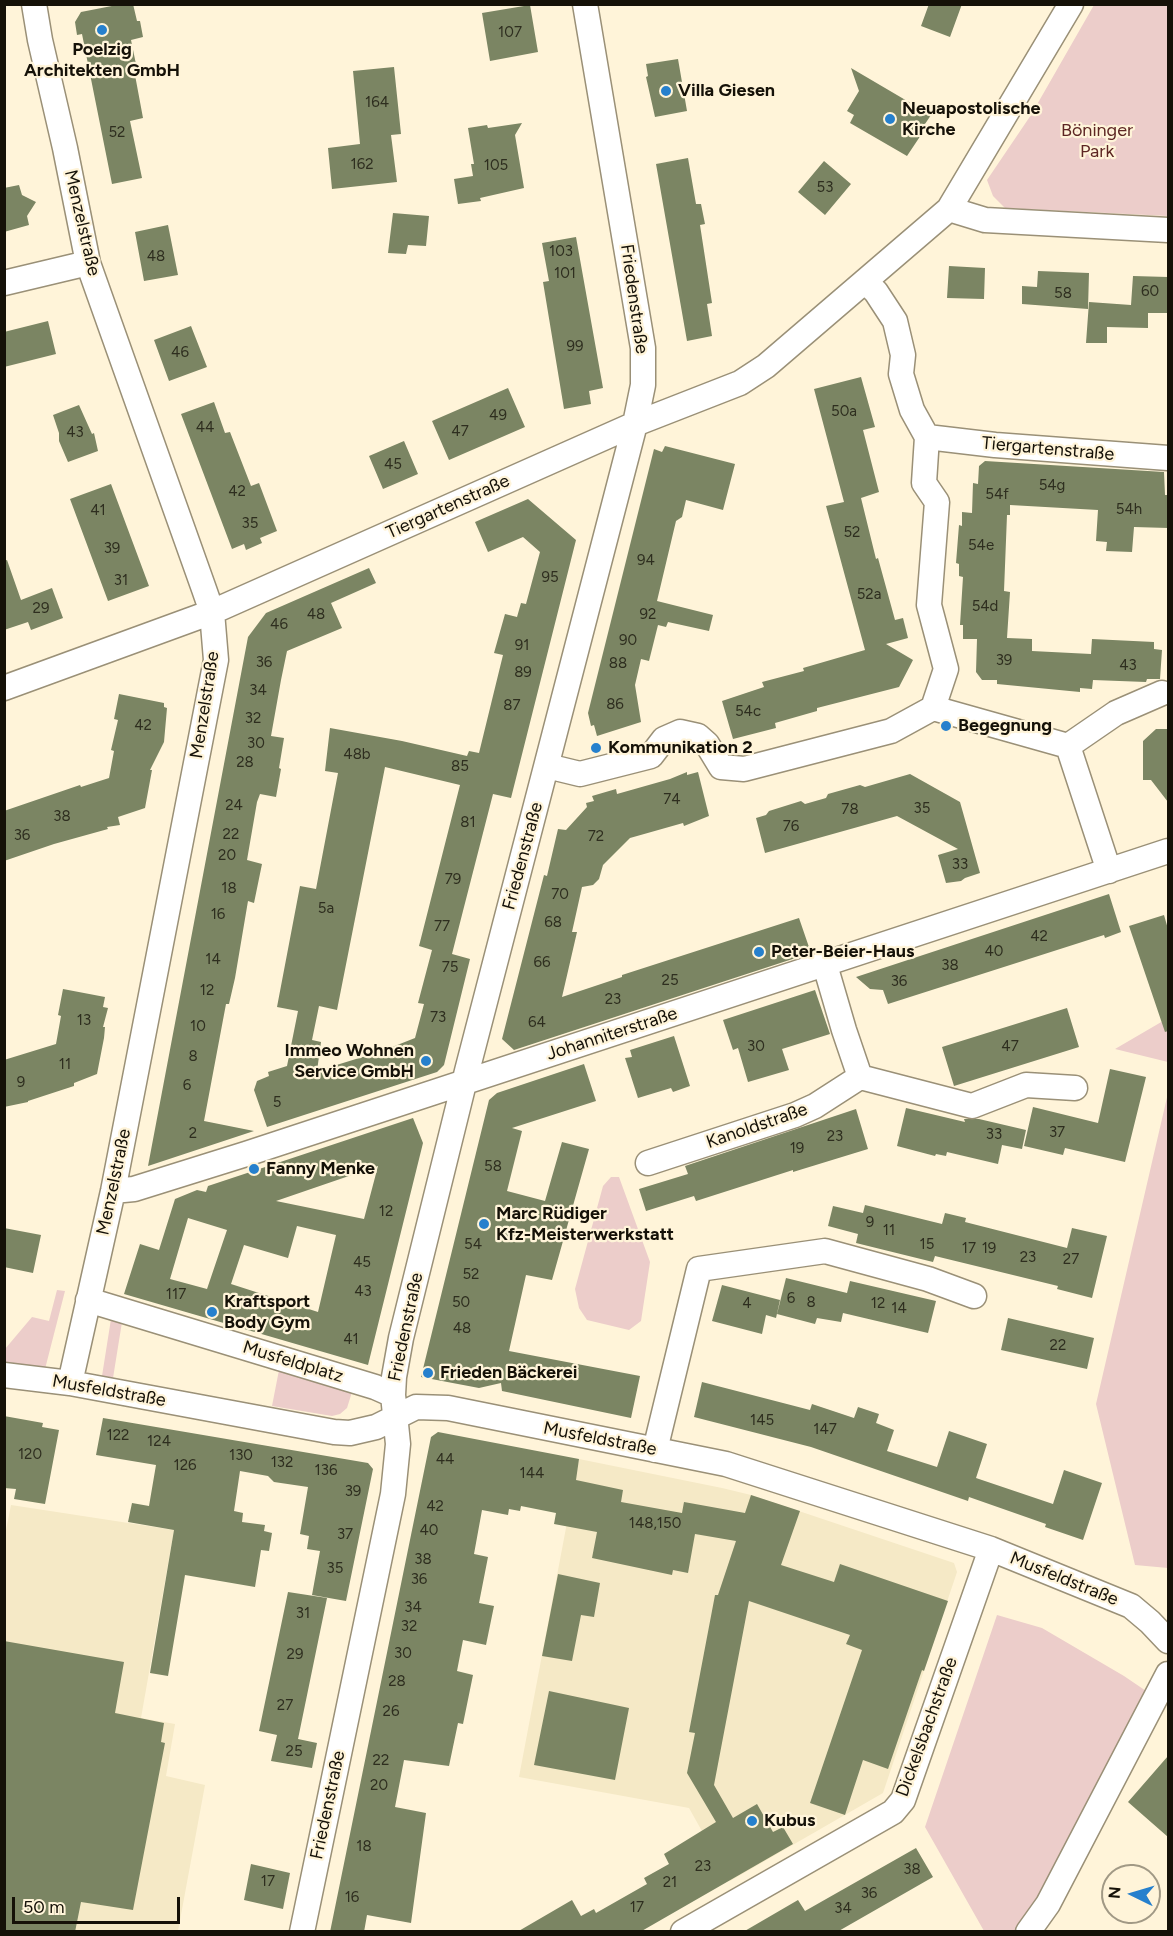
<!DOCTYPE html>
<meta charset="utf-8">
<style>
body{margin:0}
#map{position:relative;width:1173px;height:1936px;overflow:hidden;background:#fff4d9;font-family:Figtree,sans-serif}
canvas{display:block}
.frame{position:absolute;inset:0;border:6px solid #151108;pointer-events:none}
.north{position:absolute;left:1101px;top:1864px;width:60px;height:60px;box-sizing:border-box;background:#fff4d9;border:2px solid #a19985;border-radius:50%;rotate:275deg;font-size:16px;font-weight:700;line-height:24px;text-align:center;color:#151108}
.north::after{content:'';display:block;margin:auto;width:21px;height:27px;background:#2680cd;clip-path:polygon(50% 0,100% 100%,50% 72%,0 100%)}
.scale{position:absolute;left:12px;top:1897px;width:168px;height:27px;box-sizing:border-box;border:3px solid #151108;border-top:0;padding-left:8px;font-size:18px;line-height:21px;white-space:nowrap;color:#151108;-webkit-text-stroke:4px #fff4d9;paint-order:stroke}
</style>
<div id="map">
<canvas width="1173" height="1936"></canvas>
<div class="frame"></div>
<div class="north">N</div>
<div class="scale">50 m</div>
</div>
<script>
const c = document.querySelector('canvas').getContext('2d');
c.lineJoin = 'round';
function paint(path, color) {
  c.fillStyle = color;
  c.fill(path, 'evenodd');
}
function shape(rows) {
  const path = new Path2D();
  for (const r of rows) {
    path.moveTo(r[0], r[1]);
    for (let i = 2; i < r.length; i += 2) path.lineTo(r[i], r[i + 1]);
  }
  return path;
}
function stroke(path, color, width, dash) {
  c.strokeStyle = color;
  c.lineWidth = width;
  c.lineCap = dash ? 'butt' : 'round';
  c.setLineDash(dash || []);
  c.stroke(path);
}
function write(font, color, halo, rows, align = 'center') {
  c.font = font + ' Figtree,sans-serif';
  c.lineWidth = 4.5;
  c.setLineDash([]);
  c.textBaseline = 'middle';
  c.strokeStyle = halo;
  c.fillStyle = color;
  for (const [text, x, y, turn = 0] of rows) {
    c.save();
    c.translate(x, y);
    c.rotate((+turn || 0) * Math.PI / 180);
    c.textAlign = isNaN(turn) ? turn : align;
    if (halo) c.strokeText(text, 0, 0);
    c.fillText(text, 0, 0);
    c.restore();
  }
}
const built = shape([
 [579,1459,722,1488,751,1495,954,1563,957,1572,883,1793,730,1881,689,1808,519,1777],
 [11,1505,174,1530,141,1718,175,1724,166,1776,205,1785,178,1931,5,1932,4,1540]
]);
const green = shape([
 [1094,5,1168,5,1168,216,1005,208,993,196,987,180,1031,115],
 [1168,1018,1168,1062,1115,1049,1163,1021],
 [1168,1093,1168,1568,1135,1565,1096,1404],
 [611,1177,619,1177,650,1262,641,1321,629,1330,587,1320,579,1308,575,1289,603,1186],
 [57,1290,65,1291,45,1369,5,1366,5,1349,32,1317,49,1321],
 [111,1319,122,1322,113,1378,102,1376],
 [279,1370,352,1392,347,1408,340,1414,332,1416,272,1406],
 [997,1615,1042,1628,1124,1676,1149,1693,1029,1915,1014,1931,984,1931,925,1827]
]);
const building = shape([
 [122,4,133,4,137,21,140,21,143,37,131,40,138,74,135,75,143,118,130,121,142,178,112,184,82,34,77,35,75,22,81,12],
 [929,4,962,4,950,37,921,26],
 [530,5,538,52,490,61,482,13],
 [678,59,687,111,655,117,646,77,648,76,646,64],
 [394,67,401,134,391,135,397,182,332,189,328,148,360,144,353,71],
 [851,68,931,115,923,127,925,129,907,156,850,123,854,115,847,111,859,91],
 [522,123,515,135,524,188,480,198,481,201,458,204,454,179,473,176,471,164,474,164,468,128,487,125,488,128],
 [688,158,696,204,701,204,705,224,700,225,712,303,707,304,712,336,687,341,656,164],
 [824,161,851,184,825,215,798,192],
 [19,185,22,195,36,202,27,216,29,225,4,232,4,188],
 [393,213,429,216,426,246,408,245,406,254,388,253],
 [168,225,178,275,144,281,135,232],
 [576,237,603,388,589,391,591,404,564,409,543,282,549,281,542,243],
 [949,266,985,268,984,299,947,298],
 [1038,271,1089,273,1088,309,1022,304,1022,286,1037,287],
 [1133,276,1168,277,1168,313,1148,313,1148,328,1107,327,1107,343,1086,343,1089,302,1131,305],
 [48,321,56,354,4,367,4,332],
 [191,326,207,367,169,381,154,340],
 [861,377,875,427,863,430,879,492,861,498,876,559,878,558,895,620,903,618,908,638,886,644,913,660,899,687,817,708,817,711,775,723,776,728,733,739,722,701,764,687,762,682,804,671,803,668,865,650,826,506,844,502,814,389],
 [508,388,525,427,449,460,432,421],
 [214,402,225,433,230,432,251,486,259,483,277,531,260,538,262,543,246,550,244,544,232,549,181,414],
 [79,405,92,434,94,433,98,451,68,462,59,441,59,433,53,415],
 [404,441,418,474,383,489,369,456],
 [665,446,735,464,723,510,686,500,682,517,676,521,657,601,713,615,709,631,668,622,666,627,658,625,649,661,641,659,635,685,641,722,597,736,594,725,591,726,588,713,654,449,662,452],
 [985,461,1164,472,1165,495,1168,495,1168,528,1134,527,1132,552,1106,551,1107,542,1096,541,1098,510,1010,505,1010,515,1007,515,1004,591,1010,592,1007,638,1032,639,1032,651,1091,654,1092,639,1154,642,1154,649,1162,650,1160,679,1147,679,1146,682,1093,680,1092,689,1080,688,1080,692,997,684,997,680,982,680,976,672,977,639,963,639,963,625,960,625,963,577,959,576,959,564,956,563,959,525,962,526,962,512,972,513,973,483,978,484,979,466],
 [111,484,149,586,108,601,70,499],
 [528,499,576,540,511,798,493,794,464,907,452,954,470,959,444,1065,437,1072,267,1127,254,1090,257,1081,269,1076,268,1072,287,1066,298,1011,277,1007,300,886,316,889,338,773,325,771,330,728,402,741,467,756,469,751,479,753,503,655,494,653,505,614,517,617,521,603,526,604,540,552,523,537,488,552,475,522],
 [385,767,460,785,419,946,432,950,418,1003,424,1004,415,1038,382,1051,317,1071,321,1042,312,1040,319,1006,337,1010],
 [7,560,21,600,52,588,63,618,31,630,28,622,4,630,4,561],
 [369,568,376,583,331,603,342,628,287,651,281,680,271,736,284,738,279,768,281,769,276,797,260,794,257,802,247,860,262,864,254,903,248,901,235,978,229,1004,226,1004,204,1121,254,1131,148,1166,248,637,266,613],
 [119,694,164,703,164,707,167,708,164,742,150,770,152,770,145,808,118,817,120,825,107,827,108,829,54,844,4,861,4,811,80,785,81,787,109,778,114,751,111,750,118,720,114,719],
 [1156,729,1168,729,1168,802,1151,780,1143,780,1143,741],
 [687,772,687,775,698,772,709,816,684,826,683,823,630,838,603,865,599,879,593,885,582,887,572,932,577,932,562,997,622,977,622,975,799,918,811,953,514,1050,502,1039,544,875,547,876,558,829,566,830,587,807,586,803,594,801,592,796,616,789,617,794,670,779],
 [910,774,960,802,980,873,965,878,961,881,946,883,938,855,958,849,897,816,765,853,756,818,766,815,769,811,801,801,805,804,826,798,828,794,860,785,865,787],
 [1109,894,1121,932,1105,938,1104,935,888,1004,883,990,870,989,856,977],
 [1164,915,1168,929,1168,1031,1165,1032,1129,926],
 [63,989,105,997,103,1007,108,1008,103,1027,105,1027,104,1038,97,1074,74,1083,74,1086,28,1101,28,1102,4,1107,4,1060,56,1044,61,1016,58,1015],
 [815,990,830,1034,782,1049,789,1070,748,1082,738,1048,733,1050,723,1020],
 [1067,1008,1079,1047,954,1086,942,1047],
 [674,1036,690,1086,673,1092,671,1088,638,1098,625,1058,632,1057,630,1050],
 [584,1064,596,1101,512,1128,522,1131,507,1191,545,1201,562,1142,589,1149,552,1280,526,1275,509,1351,640,1376,631,1418,502,1391,501,1383,479,1388,421,1377,489,1100,497,1093],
 [1110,1069,1146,1077,1125,1162,1065,1148,1063,1155,1024,1146,1033,1107,1098,1123],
 [906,1108,965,1122,964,1119,979,1119,1026,1130,1022,1149,1002,1145,998,1164,947,1152,946,1156,936,1154,935,1156,897,1146],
 [856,1109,868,1149,793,1172,793,1170,696,1201,694,1196,646,1211,639,1189,688,1174,685,1166],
 [413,1118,423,1143,368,1365,124,1294,140,1244,159,1250,175,1199,197,1190,206,1192,208,1186],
 [378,1166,364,1219,276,1201],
 [188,1218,227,1230,207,1289,170,1279],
 [297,1226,336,1235,318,1312,231,1284,244,1245,288,1258],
 [865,1205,942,1224,945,1213,966,1218,965,1222,1067,1248,1072,1228,1107,1236,1092,1298,1057,1289,1058,1286,935,1256,933,1262,856,1243,858,1234,828,1226,833,1206,863,1213],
 [4,1228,41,1235,33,1273,4,1267],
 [786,1278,847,1293,850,1281,936,1301,928,1333,843,1313,841,1322,817,1318,815,1324,777,1314],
 [722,1285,780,1300,776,1318,766,1315,762,1334,712,1321],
 [1008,1318,1094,1338,1087,1369,1001,1350],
 [702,1382,810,1410,812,1404,854,1418,858,1407,879,1414,876,1423,894,1430,887,1451,937,1467,949,1431,987,1444,976,1478,1053,1504,1064,1470,1102,1483,1083,1540,1045,1527,1046,1524,969,1497,968,1501,811,1447,694,1417],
 [4,1416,43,1423,42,1427,59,1430,45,1504,14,1499,16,1489,4,1488],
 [103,1418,368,1463,373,1469,346,1601,312,1595,320,1551,307,1549,309,1536,300,1534,308,1487,274,1482,268,1476,240,1471,234,1511,243,1513,242,1522,265,1525,264,1531,272,1533,269,1551,261,1550,255,1587,185,1575,168,1676,150,1673,174,1530,128,1522,132,1503,149,1506,156,1465,96,1455],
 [438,1432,579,1459,576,1480,623,1490,621,1502,682,1513,684,1502,745,1513,751,1495,800,1511,781,1565,834,1582,840,1564,948,1601,924,1671,922,1670,888,1769,863,1760,845,1815,810,1803,862,1650,846,1644,850,1635,749,1601,714,1785,733,1818,757,1804,773,1832,783,1827,793,1844,640,1932,517,1932,572,1900,581,1916,594,1909,596,1913,647,1884,644,1878,669,1864,664,1854,716,1822,687,1773,695,1733,689,1732,715,1595,718,1595,736,1541,695,1534,688,1573,673,1570,672,1575,592,1558,597,1532,554,1524,556,1513,521,1506,520,1511,509,1509,508,1515,482,1510,474,1554,488,1557,479,1603,494,1606,486,1645,463,1640,457,1671,473,1675,463,1724,458,1723,449,1766,404,1760,395,1807,426,1813,411,1923,367,1915,364,1932,330,1932,431,1437],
 [558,1574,600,1583,594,1617,581,1615,572,1661,542,1656],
 [288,1592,327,1598,298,1739,317,1743,312,1768,271,1761,277,1735,259,1731],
 [4,1641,124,1662,115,1713,164,1723,161,1742,165,1743,133,1910,81,1902,75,1932,4,1932],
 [549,1691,629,1708,615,1780,534,1765],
 [1168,1756,1168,1837,1128,1802],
 [916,1848,933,1877,837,1932,743,1932,798,1900,805,1911],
 [251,1864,290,1873,283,1909,244,1900]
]);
const minor = shape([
 [34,4,40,40,65,148,88,263,204,589,212,612,216,660,113,1191,70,1383],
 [949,209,985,220,1168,230],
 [866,282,876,292,895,321,903,355,901,374,912,410,927,437,924,483,937,502,929,605,946,669,933,708],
 [4,283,88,263],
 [927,437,995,445,1168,458],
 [4,688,212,612,635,424,740,383,766,366,949,209,1071,4],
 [933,708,1068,746],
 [1068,746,1109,871],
 [1068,746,1116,713,1162,693],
 [547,766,580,774,651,756,664,739,680,732,698,736,707,744,721,767,744,769,891,731,933,708],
 [825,965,844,1030,860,1077,972,1106,1026,1085,1075,1088],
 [648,1163,795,1115,815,1106,860,1077],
 [113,1191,134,1189,246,1154,1168,851],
 [88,1300,375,1387,393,1395],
 [4,1375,70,1383,334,1432,350,1433,376,1427,416,1407,448,1408,726,1464,991,1549,1131,1606,1150,1622,1168,1641],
 [655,1450,699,1269,825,1251,928,1279,974,1296],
 [302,1932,393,1494,398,1444,393,1395,394,1377,401,1338,467,1071,635,424,643,385,643,348,585,4],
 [683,1932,893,1812,903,1800,991,1549],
 [1028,1932,1048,1904,1168,1674]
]);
const markers = [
 [102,30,6,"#2680cd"],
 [666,91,6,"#2680cd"],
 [890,119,6,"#2680cd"],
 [946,726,6,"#2680cd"],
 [596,748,6,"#2680cd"],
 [759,952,6,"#2680cd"],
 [426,1061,6,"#2680cd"],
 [254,1169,6,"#2680cd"],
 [484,1224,6,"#2680cd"],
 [212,1312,6,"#2680cd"],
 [428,1373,6,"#2680cd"],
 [752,1821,6,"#2680cd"]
];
const numberNames = [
 ["107",510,33],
 ["164",377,103],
 ["52",117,133],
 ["162",362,165],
 ["105",496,166],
 ["53",825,188],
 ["103",561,252],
 ["48",156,257],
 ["101",565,274],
 ["60",1150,292],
 ["58",1063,294],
 ["99",575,347],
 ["46",180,353],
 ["50a",844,412],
 ["49",498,416],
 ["44",205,428],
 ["47",460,432],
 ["43",75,433],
 ["45",393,465],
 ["54g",1052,486],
 ["42",237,492],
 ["54f",997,495],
 ["54h",1129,510],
 ["41",98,511],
 ["35",250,524],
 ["52",852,533],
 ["54e",981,546],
 ["39",112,549],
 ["94",646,561],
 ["95",550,578],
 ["31",121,581],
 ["52a",869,595],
 ["54d",985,607],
 ["29",41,609],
 ["48",316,615],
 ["92",648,615],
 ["46",279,625],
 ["90",628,641],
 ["91",522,646],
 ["39",1004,661],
 ["36",264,663],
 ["88",618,664],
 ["43",1128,666],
 ["89",523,673],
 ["34",258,691],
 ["86",615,705],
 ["87",512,706],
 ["54c",748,712],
 ["32",253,719],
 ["42",143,726],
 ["30",256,744],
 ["48b",357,755],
 ["28",245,763],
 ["85",460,767],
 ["74",672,800],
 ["24",234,806],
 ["35",922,809],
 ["78",850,810],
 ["38",62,817],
 ["81",468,823],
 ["76",791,827],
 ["22",231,835],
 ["36",22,836],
 ["72",596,837],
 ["20",227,856],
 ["33",960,865],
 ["79",453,880],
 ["18",229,889],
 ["70",560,895],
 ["5a",326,909],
 ["16",218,915],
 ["68",553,923],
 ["77",442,927],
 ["42",1039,937],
 ["40",994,952],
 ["14",213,960],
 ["66",542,963],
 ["38",950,966],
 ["75",450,968],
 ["25",670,981],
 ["36",899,982],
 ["12",207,991],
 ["23",613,1000],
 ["73",438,1018],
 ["13",84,1021],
 ["64",537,1023],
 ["10",198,1027],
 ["30",756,1047],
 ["47",1010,1047],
 ["8",193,1057],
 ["11",65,1065],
 ["9",21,1083],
 ["6",187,1086],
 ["5",277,1103],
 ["37",1057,1133],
 ["2",193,1134],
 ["33",994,1135],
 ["23",835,1137],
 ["19",797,1149],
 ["58",493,1167],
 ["12",386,1212],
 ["9",870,1223],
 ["11",889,1231],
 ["54",473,1245],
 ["15",927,1245],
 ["17",969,1249],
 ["19",989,1249],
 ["23",1028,1258],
 ["27",1071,1260],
 ["45",362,1263],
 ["52",471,1275],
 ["43",363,1292],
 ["117",176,1295],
 ["6",791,1299],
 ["50",461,1303],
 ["8",811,1303],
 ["4",747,1304],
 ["12",878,1304],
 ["14",899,1309],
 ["48",462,1329],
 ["41",351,1340],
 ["22",1058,1346],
 ["145",762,1421],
 ["147",825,1430],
 ["122",118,1436],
 ["124",159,1442],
 ["120",30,1455],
 ["130",241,1456],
 ["44",445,1460],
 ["132",282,1463],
 ["126",185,1466],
 ["136",326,1471],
 ["144",532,1474],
 ["39",353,1492],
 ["42",435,1507],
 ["148,150",655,1524],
 ["40",429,1531],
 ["37",345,1535],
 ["38",423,1560],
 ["35",335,1569],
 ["36",419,1580],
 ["34",413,1608],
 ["31",303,1614],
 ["32",409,1627],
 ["30",403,1654],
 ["29",295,1655],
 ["28",397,1682],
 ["27",285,1706],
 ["26",391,1712],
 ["25",294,1752],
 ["22",381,1761],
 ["20",379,1786],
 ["18",364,1847],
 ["23",703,1867],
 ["38",912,1870],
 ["17",268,1882],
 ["21",670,1883],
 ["36",869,1894],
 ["16",352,1898],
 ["17",637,1908],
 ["34",843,1909]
];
const poiNames = [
 ["Poelzig",102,50,"center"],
 ["Architekten GmbH",102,71,"center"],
 ["Villa Giesen",678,91],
 ["Neuapostolische",902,109],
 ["Kirche",902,130],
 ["Begegnung",958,726],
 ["Kommunikation 2",608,748],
 ["Peter-Beier-Haus",771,952],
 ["Immeo Wohnen",414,1051,"right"],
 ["Service GmbH",414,1072,"right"],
 ["Fanny Menke",266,1169],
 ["Marc Rüdiger",496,1214],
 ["Kfz-Meisterwerkstatt",496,1235],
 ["Kraftsport",224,1302],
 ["Body Gym",224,1323],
 ["Frieden Bäckerei",440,1373],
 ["Kubus",764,1821]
];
const parkNames = [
 ["Böninger",1097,131],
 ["Park",1097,152]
];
const streetNames = [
 ["Menzelstraße",82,223,77],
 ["Friedenstraße",634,299,82],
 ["Tiergartenstraße",1048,449,5],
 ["Tiergartenstraße",448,507,-24],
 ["Menzelstraße",205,705,-81],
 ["Friedenstraße",523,856,-75],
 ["Johanniterstraße",612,1034,-18],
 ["Kanoldstraße",757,1126,-19],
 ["Menzelstraße",114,1182,-78],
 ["Friedenstraße",406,1327,-78],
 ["Musfeldplatz",293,1362,17],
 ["Musfeldstraße",109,1391,10],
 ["Musfeldstraße",600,1439,11],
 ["Musfeldstraße",1064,1579,22],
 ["Dickelsbachstraße",927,1727,-70],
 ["Friedenstraße",328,1805,-78]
];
paint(built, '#f5e9c6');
paint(green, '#eccdca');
paint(building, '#7b8563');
stroke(minor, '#9a9077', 27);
stroke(minor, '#fff', 24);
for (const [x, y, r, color] of markers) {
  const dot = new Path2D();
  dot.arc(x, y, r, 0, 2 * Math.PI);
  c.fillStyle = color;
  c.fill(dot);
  stroke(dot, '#fff4d9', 2);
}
write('15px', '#2e2e1f', null, numberNames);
write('bold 18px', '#151108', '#fff4d9', poiNames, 'left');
write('18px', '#5d2623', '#fff4d9', parkNames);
write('18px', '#151108', '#fff4d9', streetNames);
</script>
